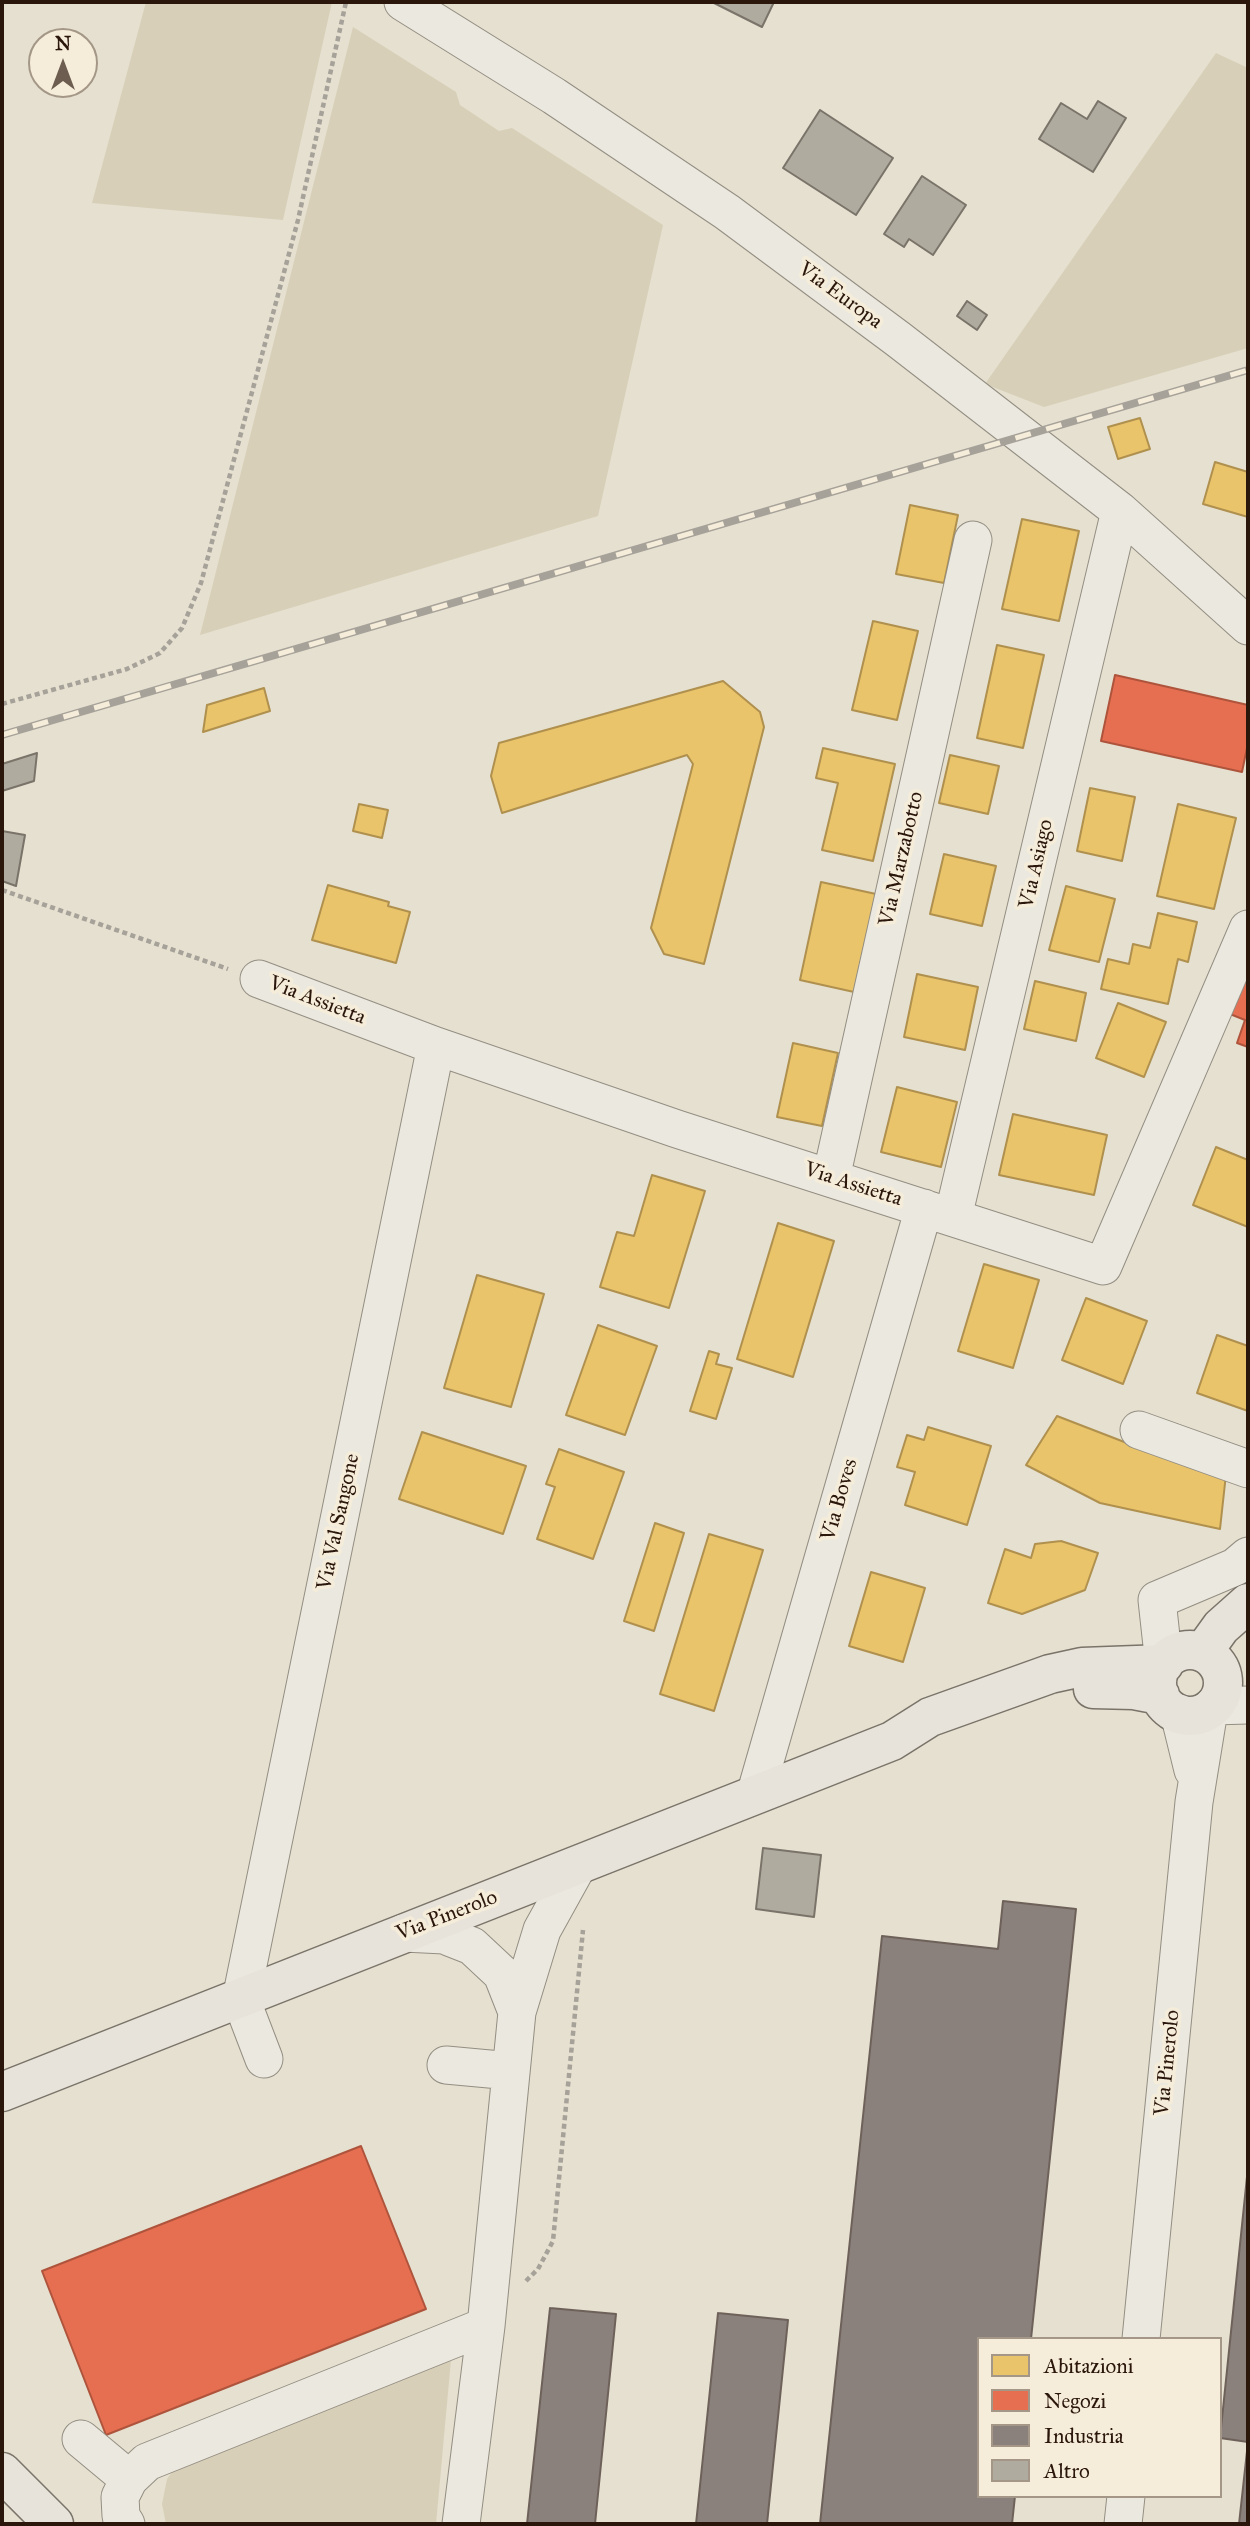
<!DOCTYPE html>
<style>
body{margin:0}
#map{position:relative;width:1250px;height:2526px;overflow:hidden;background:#e5e0cf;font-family:"IM FELL Great Primer",serif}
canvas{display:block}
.frame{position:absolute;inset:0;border:4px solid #2b160c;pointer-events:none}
.legend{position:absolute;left:977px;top:2337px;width:245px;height:161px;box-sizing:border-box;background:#f5edd9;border:2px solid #a49787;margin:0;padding:9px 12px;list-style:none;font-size:21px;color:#2b160c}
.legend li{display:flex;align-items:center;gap:14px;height:35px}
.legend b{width:35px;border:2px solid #a49787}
.north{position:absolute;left:28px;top:28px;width:70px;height:70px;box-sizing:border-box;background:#f5edd9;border:2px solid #a49787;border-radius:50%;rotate:0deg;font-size:19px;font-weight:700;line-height:28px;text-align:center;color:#2b160c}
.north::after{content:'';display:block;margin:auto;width:24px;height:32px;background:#6c5d50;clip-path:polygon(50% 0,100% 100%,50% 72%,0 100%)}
</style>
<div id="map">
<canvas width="1250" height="2526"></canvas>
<div class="frame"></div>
<ul class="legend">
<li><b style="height:19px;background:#e9c46a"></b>Abitazioni</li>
<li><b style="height:19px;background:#e76f51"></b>Negozi</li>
<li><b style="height:19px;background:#8a817c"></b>Industria</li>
<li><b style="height:19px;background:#b0ab9f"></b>Altro</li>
</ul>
<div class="north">N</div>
</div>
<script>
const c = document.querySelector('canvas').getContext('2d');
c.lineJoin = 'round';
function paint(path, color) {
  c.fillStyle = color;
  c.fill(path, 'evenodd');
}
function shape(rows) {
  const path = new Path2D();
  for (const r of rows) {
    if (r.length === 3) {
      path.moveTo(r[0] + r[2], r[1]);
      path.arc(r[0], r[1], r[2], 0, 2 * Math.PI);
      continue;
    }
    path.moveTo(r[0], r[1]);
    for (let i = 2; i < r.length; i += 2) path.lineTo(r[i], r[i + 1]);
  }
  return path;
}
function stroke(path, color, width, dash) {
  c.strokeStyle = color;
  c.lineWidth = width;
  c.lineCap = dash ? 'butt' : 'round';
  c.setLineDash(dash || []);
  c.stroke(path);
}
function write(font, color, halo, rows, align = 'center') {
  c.font = font + ' "IM FELL Great Primer",serif';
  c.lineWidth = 7;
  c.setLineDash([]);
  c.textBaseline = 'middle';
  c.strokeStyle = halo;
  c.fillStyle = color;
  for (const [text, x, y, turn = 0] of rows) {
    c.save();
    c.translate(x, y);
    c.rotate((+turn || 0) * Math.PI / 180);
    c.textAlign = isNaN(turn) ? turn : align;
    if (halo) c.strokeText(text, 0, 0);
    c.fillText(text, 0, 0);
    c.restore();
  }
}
const green = shape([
 [146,2,332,2,283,220,92,203],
 [353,27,456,92,460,105,499,131,512,128,663,225,598,516,200,635],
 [1216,53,1248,68,1248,348,1044,407,985,384],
 [451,2360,436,2524,166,2524,162,2504,167,2479,177,2465]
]);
const homes = shape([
 [1140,418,1150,449,1118,459,1108,427,1140,418],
 [1215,462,1248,472,1248,517,1203,504,1215,462],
 [910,505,958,515,944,583,896,574,910,505],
 [1022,519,1079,531,1059,621,1002,609,1022,519],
 [873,621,918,631,897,720,852,710,873,621],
 [997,645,1044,655,1023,748,977,738,997,645],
 [723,681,760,712,764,727,704,964,664,954,651,928,693,764,687,755,502,813,491,776,499,743,723,681],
 [264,688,270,711,203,732,207,705,264,688],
 [823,748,895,764,873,861,822,850,838,783,816,778,823,748],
 [950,755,999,766,988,814,939,803,950,755],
 [1090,788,1135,797,1122,861,1077,851,1090,788],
 [359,804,388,810,382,838,353,831,359,804],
 [1178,804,1236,818,1214,909,1157,896,1178,804],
 [944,854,996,866,982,926,930,914,944,854],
 [821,882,876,894,854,992,800,980,821,882],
 [328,885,389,902,388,906,410,912,396,963,312,940,328,885],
 [1066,886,1115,899,1099,962,1049,950,1066,886],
 [1158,913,1197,922,1188,962,1178,959,1168,1004,1101,989,1108,959,1129,964,1133,944,1150,948,1158,913],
 [917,974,978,987,965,1050,904,1037,917,974],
 [1035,981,1086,993,1076,1041,1024,1029,1035,981],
 [1118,1003,1166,1022,1144,1077,1096,1058,1118,1003],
 [793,1043,838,1053,822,1126,777,1117,793,1043],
 [897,1087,957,1102,941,1167,881,1152,897,1087],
 [1013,1114,1107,1135,1094,1195,999,1175,1013,1114],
 [1216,1147,1248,1160,1248,1227,1193,1205,1216,1147],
 [652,1175,705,1191,669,1308,600,1287,617,1232,634,1236,652,1175],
 [778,1223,834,1241,793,1377,737,1359,778,1223],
 [984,1264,1039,1280,1013,1368,958,1351,984,1264],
 [477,1275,544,1294,511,1407,444,1388,477,1275],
 [1086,1298,1147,1321,1123,1384,1062,1360,1086,1298],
 [598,1325,657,1346,625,1435,566,1415,598,1325],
 [1217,1335,1248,1346,1248,1411,1197,1393,1217,1335],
 [709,1351,719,1354,716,1364,732,1368,716,1419,690,1411,709,1351],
 [1057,1416,1189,1467,1226,1474,1220,1529,1100,1503,1026,1465,1057,1416],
 [928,1427,991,1446,967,1525,905,1505,915,1472,897,1467,907,1435,924,1440,928,1427],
 [422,1432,526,1466,503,1534,399,1499,422,1432],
 [559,1449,624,1472,593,1559,537,1539,555,1487,546,1484,559,1449],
 [655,1523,684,1533,654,1631,624,1621,655,1523],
 [709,1534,763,1550,714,1711,660,1694,709,1534],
 [1061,1541,1098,1553,1085,1590,1022,1614,988,1603,1005,1549,1031,1558,1035,1544,1061,1541],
 [871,1572,925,1588,903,1662,849,1646,871,1572]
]);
const shops = shape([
 [1115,675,1248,705,1248,743,1242,772,1101,741,1115,675],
 [1248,953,1248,1047,1237,1043,1245,1020,1225,1012,1248,953],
 [361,2146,426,2309,106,2435,42,2271,361,2146]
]);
const industry = shape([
 [1003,1901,1076,1909,1031,2339,979,2339,979,2496,1015,2496,1012,2524,820,2524,882,1936,998,1949,1003,1901],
 [1248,2167,1248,2524,1239,2524,1248,2442,1220,2438,1248,2167],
 [550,2308,616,2314,595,2524,527,2524,550,2308],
 [718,2313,788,2320,767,2524,696,2524,718,2313]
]);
const building = shape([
 [712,2,774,2,762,27,712,2],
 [1098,101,1126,118,1093,172,1039,139,1061,103,1087,119,1098,101],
 [820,110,893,158,856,215,783,168,820,110],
 [922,176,966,205,933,255,909,239,904,247,884,234,922,176],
 [967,301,987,315,977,330,957,316,967,301],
 [37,753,34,781,2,791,2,764,37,753],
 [2,831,25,835,16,886,2,881,2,831],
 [763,1848,821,1855,814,1917,756,1909,763,1848]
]);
const path = shape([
 [2,704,127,669,160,653,182,628,201,583,298,220,346,2],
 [2,890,228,969],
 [526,2281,538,2269,553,2241,583,1930]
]);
const minor = shape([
 [403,2,554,96,727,212,898,339,1120,511,1248,626],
 [259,979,436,1046,677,1129,1103,1266,1248,929],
 [831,1178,973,540],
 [953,1217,1120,511],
 [1139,1430,1248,1469],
 [1157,1600,1235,1567,1248,1556],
 [1157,1600,1164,1664],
 [1213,1706,1248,1705],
 [1179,1713,1193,1770],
 [756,1792,924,1208],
 [404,1933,444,1935,472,1946,502,1974,517,2012,542,1930,578,1865],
 [264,2059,241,1999,436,1046],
 [446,2065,511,2071],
 [1141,2339,1194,1802,1209,1710],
 [81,2439,129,2479],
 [126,2524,121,2516,120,2497,129,2479,147,2462,486,2326],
 [461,2524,486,2326,517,2012],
 [1123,2524,1126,2496]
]);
const major = shape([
 [1190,1683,33],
 [1203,1652,1221,1627,1248,1603],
 [1093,1689,1134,1690,1160,1695],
 [2,2092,892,1741,930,1717,1050,1674,1082,1667,1164,1664],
 [2,2472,54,2524]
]);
const rail = shape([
 [2,735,1248,370]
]);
const streetNames = [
 ["Via Europa",840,296,36],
 ["Via Marzabotto",902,859,-77],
 ["Via Asiago",1037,864,-77],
 ["Via Assietta",317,1001,21],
 ["Via Assietta",853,1185,18],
 ["Via Boves",840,1500,-74],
 ["Via Val Sangone",339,1522,-78],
 ["Via Pinerolo",447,1916,-21],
 ["Via Pinerolo",1168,2063,-84]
];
paint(green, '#d8cfb8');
paint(homes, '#e9c46a');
stroke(homes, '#b0904e', 2);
paint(shops, '#e76f51');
stroke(shops, '#af543c', 2);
paint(industry, '#8a817c');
stroke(industry, '#6e615a', 2);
paint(building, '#b0ab9f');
stroke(building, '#797369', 2);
stroke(minor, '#948e83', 39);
stroke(major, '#797369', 41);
stroke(path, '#a6a199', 4.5, [5, 3.5]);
stroke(minor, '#ebe8df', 37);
stroke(major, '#e8e3da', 38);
stroke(rail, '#a6a199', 8);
stroke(rail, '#f5edd9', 5, [16]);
write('21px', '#2b160c', '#f5edd9', streetNames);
</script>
